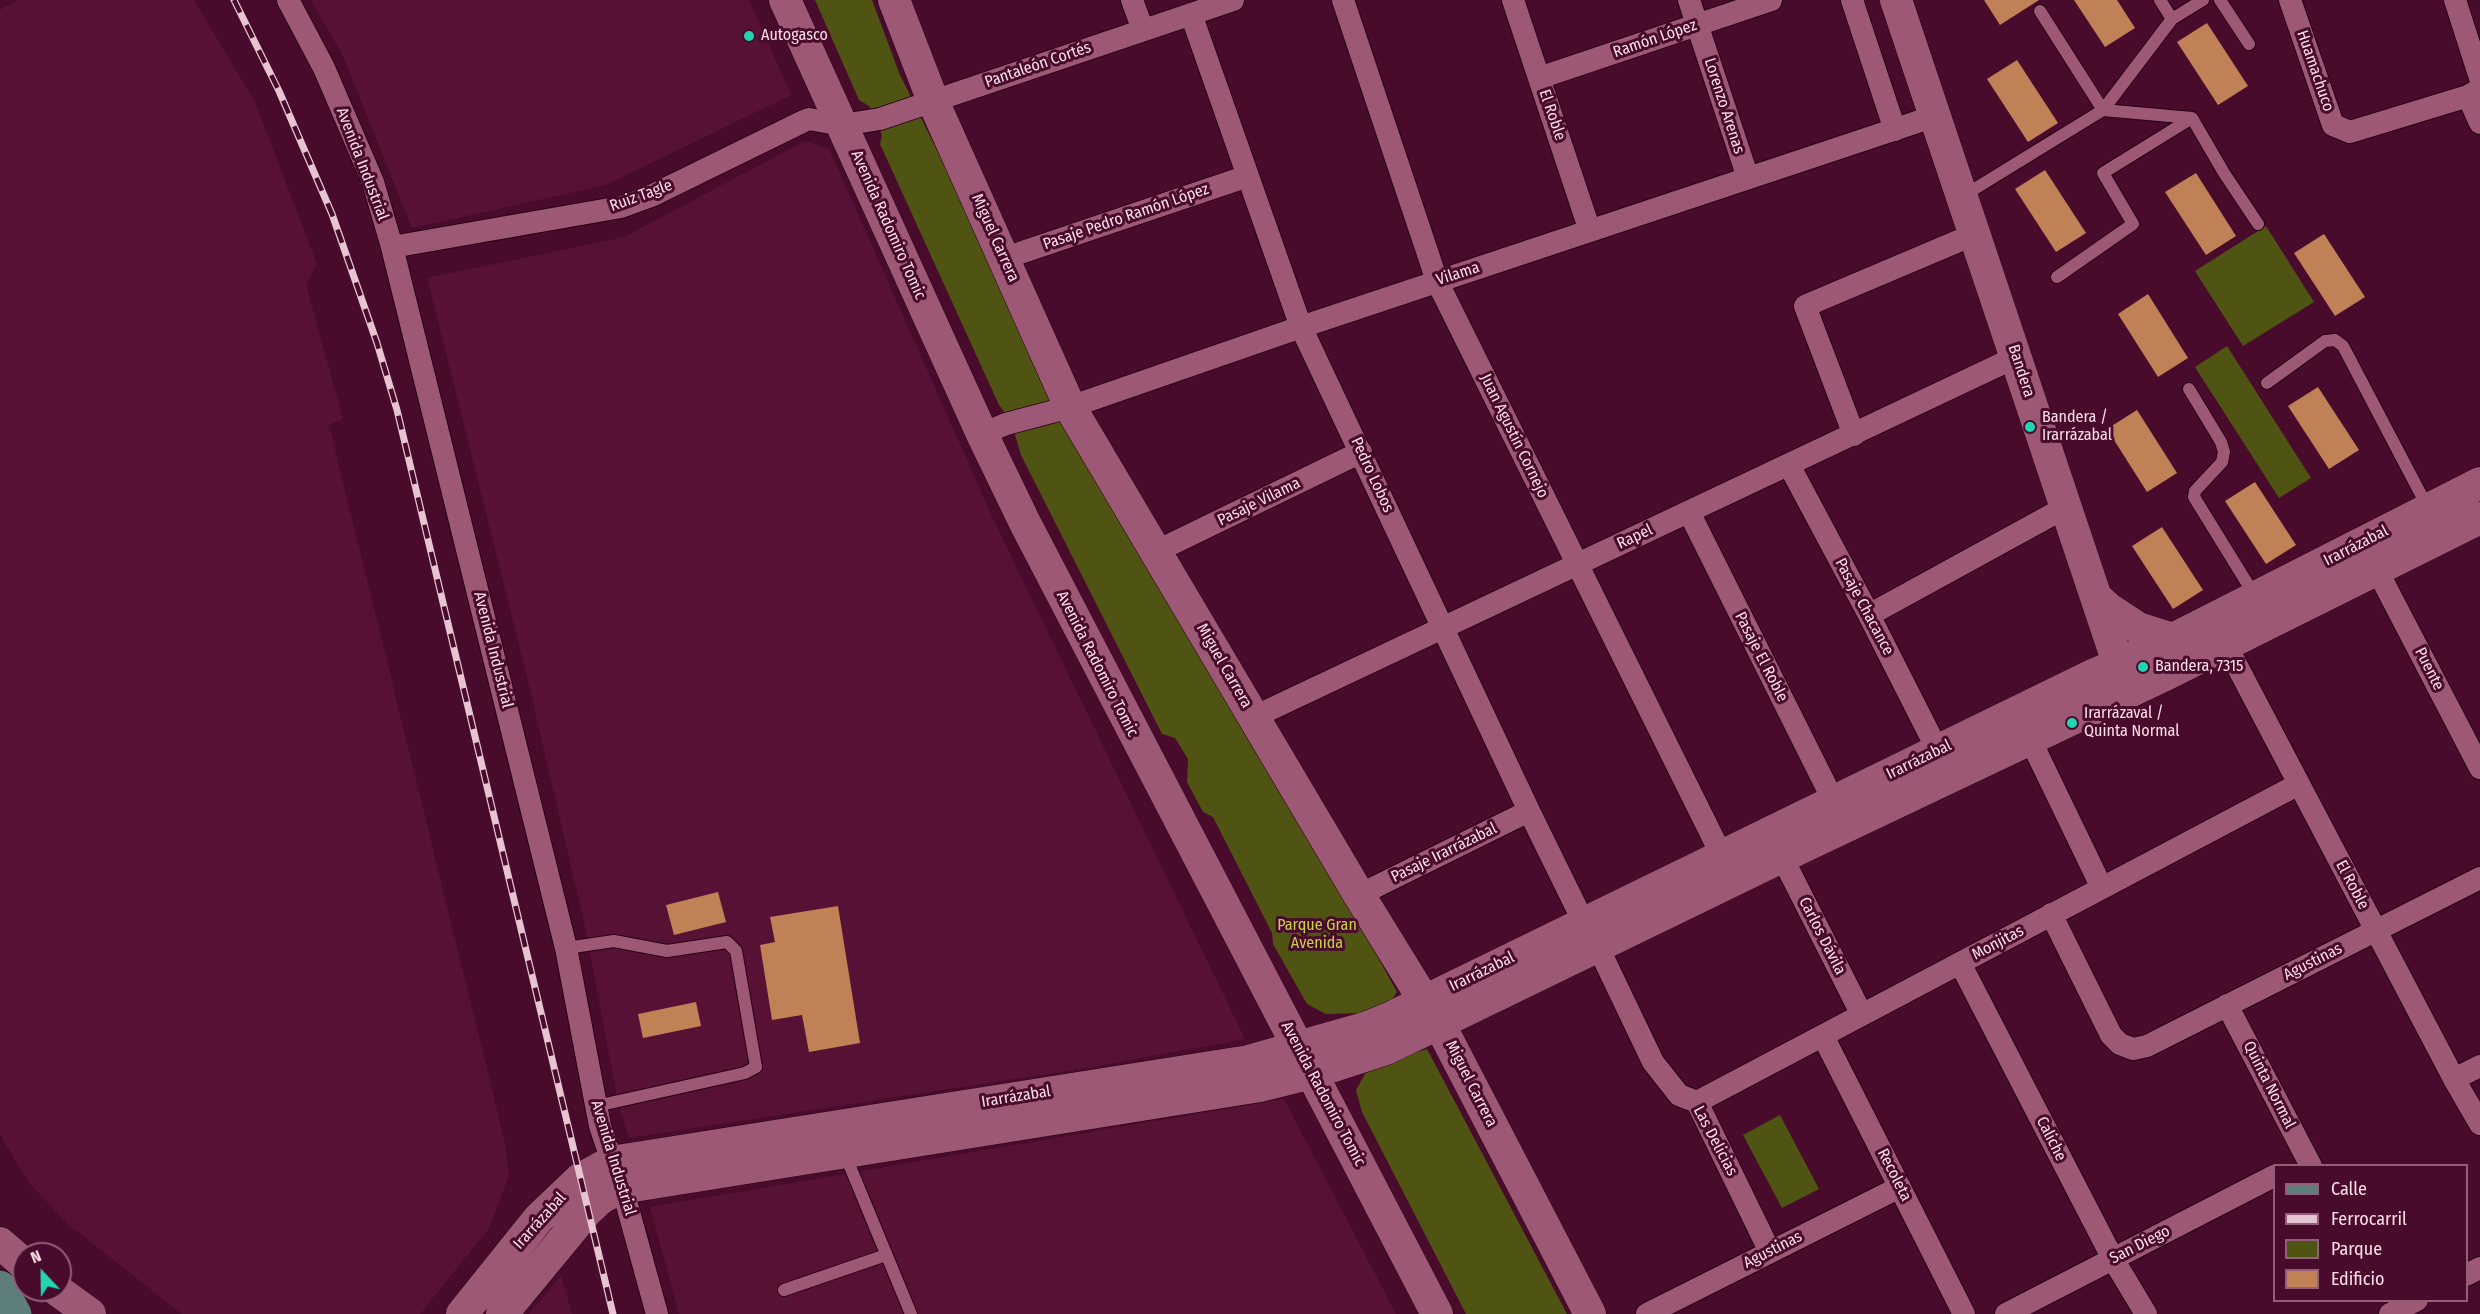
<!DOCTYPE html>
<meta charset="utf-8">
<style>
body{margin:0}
#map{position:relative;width:2480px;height:1314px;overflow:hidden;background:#490b2c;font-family:"Fira Sans Condensed",sans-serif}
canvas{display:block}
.legend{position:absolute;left:2273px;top:1164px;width:195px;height:138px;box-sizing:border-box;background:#490b2c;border:2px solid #915f78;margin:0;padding:8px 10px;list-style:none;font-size:18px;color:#fddde9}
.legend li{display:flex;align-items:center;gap:12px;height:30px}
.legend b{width:30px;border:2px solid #915f78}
.north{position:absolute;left:12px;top:1242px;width:60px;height:60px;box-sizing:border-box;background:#490b2c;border:2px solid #915f78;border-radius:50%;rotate:338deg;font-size:16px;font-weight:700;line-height:24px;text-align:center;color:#fddde9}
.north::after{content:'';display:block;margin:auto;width:21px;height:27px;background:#20d5b0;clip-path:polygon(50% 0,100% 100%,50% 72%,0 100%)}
</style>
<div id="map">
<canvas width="2480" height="1314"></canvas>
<ul class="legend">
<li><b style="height:8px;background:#5d7e7c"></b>Calle</li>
<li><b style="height:8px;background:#e7c4d2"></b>Ferrocarril</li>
<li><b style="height:16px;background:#4f5412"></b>Parque</li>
<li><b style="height:16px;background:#c08157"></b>Edificio</li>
</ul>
<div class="north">N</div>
</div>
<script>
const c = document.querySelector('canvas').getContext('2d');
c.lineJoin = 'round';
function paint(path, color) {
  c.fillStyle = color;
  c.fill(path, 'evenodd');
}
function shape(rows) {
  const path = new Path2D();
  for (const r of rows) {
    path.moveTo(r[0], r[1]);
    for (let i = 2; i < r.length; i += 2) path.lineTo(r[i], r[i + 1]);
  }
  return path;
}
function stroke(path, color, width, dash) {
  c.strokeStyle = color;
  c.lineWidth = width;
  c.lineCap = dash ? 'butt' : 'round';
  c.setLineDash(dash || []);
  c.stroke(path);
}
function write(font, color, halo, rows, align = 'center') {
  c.font = font + ' "Fira Sans Condensed",sans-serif';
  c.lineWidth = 6;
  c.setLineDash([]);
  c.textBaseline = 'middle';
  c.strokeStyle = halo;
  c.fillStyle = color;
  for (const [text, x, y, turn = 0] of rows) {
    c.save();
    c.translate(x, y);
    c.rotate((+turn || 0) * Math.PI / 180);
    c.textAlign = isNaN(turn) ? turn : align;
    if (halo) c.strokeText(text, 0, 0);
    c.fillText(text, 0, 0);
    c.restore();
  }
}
const built = shape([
 [17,0,194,0,255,102,317,264,306,285,343,419,329,425,505,1143,509,1175,490,1227,420,1314,182,1314,69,1225,29,1183,0,1135,0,10],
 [311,0,749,0,791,95,606,185,412,228,343,56],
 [805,141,829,149,996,525,1245,1039,1093,1067,629,1138,618,1102,584,922,531,694,427,278,624,237],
 [1284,1099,1396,1314,679,1314,650,1207],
 [561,1276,572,1314,529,1314]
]);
const green = shape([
 [815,0,872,0,900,75,1065,410,1248,721,1397,992,1388,1005,1360,1013,1326,1014,1307,1004,1273,944,1272,933,1213,817,1203,812,1187,782,1188,759,1175,738,1162,734,1021,455,1011,421,999,405,880,144,882,135,869,106,859,100],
 [2266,226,2314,302,2243,346,2195,271],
 [2227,346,2311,478,2279,498,2195,367],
 [1427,1049,1567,1314,1466,1314,1362,1112,1356,1090,1365,1074,1380,1063],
 [1780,1115,1819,1189,1782,1208,1743,1135]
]);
const building = shape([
 [1984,0,2039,0,2000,25],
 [2074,0,2117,0,2135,28,2105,47],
 [2207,23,2248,86,2218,105,2177,42],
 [2017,60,2058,123,2028,142,1987,79],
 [2045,170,2086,233,2056,252,2015,189],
 [2196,173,2236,236,2206,255,2165,192],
 [2324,234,2365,297,2335,316,2294,253],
 [2148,294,2188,358,2158,377,2118,314],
 [2318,387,2359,450,2329,469,2288,406],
 [2137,410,2177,473,2147,492,2107,429],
 [2255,482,2296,545,2266,564,2225,501],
 [2162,527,2203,590,2173,609,2132,546],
 [718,892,726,922,674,935,666,905],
 [838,906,860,1043,809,1052,802,1015,772,1020,760,945,775,942,770,917],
 [696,1002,701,1026,643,1038,638,1014]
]);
const lane = shape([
 [2160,0,2172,19],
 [2220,0,2249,44],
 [2040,11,2103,110,2192,118,2224,173,2258,224],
 [1963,196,2103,110,2172,19,2203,0],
 [2057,277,2133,224,2103,173,2192,118],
 [2267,383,2325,341,2335,340,2343,346,2428,508],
 [2189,389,2221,442,2224,452,2222,462,2195,491,2194,497,2255,596],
 [566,948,614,941,667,951,727,942,736,951,756,1067,745,1073,596,1106],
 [844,1152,911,1314],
 [784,1290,886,1255]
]);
const street = shape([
 [288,0,324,68,373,182,392,247,566,948,600,1126,627,1205,657,1314],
 [1132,0,1143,30],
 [1343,0,1437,281,1722,856],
 [1513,0,1590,231],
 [1689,0,1748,178],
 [1852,0,1895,130],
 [2290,0,2333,125,2350,132,2468,96,2480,89],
 [2455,0,2480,78],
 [1191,14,1301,327,1529,811,1584,923],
 [1539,78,1771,0],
 [2468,96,2480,123],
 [392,247,621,207,651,196,804,121,809,119,842,125,880,119,1233,0],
 [1005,258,1248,176],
 [982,434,1006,424,1070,407,1301,327,1935,116],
 [1854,435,1805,306,1975,234],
 [1789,465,1869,615,1938,751],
 [1689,512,1834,802],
 [1157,551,1361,452],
 [2377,570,2480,768],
 [1869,615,2066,507],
 [2226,645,2454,1079,2480,1124],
 [1254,717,2016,357],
 [2030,739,2102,888],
 [1782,857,1862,1015],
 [1359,895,1529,811],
 [2051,914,2111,1035,2120,1044,2133,1049,2147,1046,2480,878],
 [1598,947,1653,1062,1679,1095,1697,1102,1770,1252],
 [1960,963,2113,1259,2146,1314],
 [2227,1005,2311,1166],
 [1823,1036,1964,1314],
 [2454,1079,2480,1066],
 [1697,1102,2299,784],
 [2466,1275,2480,1268],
 [1647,1314,1900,1187],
 [2006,1314,2274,1176],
 [2390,1314,2417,1300]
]);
const secondary = shape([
 [785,0,982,434,1025,523,1437,1314],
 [894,0,933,101,1070,407,1359,895,1444,1033,1590,1314],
 [1896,0,2118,663,2127,681],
 [2096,597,2109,609,2138,628,2173,639],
 [0,1243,24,1264],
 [57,1290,90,1314],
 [462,1314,539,1218,580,1179,611,1162,1249,1061,1365,1028,1394,1016,2095,674,2173,639,2480,483],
 [502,1314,587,1211,601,1198,621,1188,1260,1086,1312,1073,1386,1049,1769,863,2165,675,2480,518]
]);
const primary = shape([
 [0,1287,15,1314]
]);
const rail = shape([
 [234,0,279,91,332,214,377,343,397,410,613,1314]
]);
const markers = [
 [749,36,6,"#20d5b0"],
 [2030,427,6,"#20d5b0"],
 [2143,667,6,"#20d5b0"],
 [2072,723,6,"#20d5b0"]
];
const poiNames = [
 ["Autogasco",761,36],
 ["Bandera /",2042,418],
 ["Irarrázabal",2042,436],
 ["Bandera, 7315",2155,667],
 ["Irarrázaval /",2084,714],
 ["Quinta Normal",2084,732]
];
const streetNames = [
 ["Ramón López",1655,39,-19],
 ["Pantaleón Cortés",1038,65,-19],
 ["Huamachuco",2315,71,71],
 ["Lorenzo Arenas",1724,106,72],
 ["El Roble",1552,115,71],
 ["Avenida Industrial",362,164,69],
 ["Ruiz Tagle",641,196,-20],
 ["Pasaje Pedro Ramón López",1126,217,-19],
 ["Avenida Radomiro Tomic",888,225,66],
 ["Miguel Carrera",995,238,66],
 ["Vilama",1458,274,-18],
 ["Bandera",2021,371,72],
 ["Juan Agustín Cornejo",1514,436,64],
 ["Pedro Lobos",1372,475,65],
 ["Pasaje Vilama",1259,502,-26],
 ["Rapel",1635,537,-25],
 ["Irarrázabal",2356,546,-27],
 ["Pasaje Chacance",1864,607,62],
 ["Avenida Industrial",493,650,76],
 ["Pasaje El Roble",1761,657,63],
 ["Avenida Radomiro Tomic",1097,664,63],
 ["Miguel Carrera",1224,666,60],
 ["Puente",2429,669,63],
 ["Irarrázabal",1919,760,-26],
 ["Pasaje Irarrázabal",1444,853,-26],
 ["El Roble",2352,885,62],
 ["Carlos Dávila",1822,936,63],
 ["Monjitas",1998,943,-28],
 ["Agustinas",2313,962,-27],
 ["Irarrázabal",1482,972,-26],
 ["Miguel Carrera",1471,1084,63],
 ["Quinta Normal",2269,1085,63],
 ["Avenida Radomiro Tomic",1323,1094,62],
 ["Irarrázabal",1016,1097,-9],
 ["Caliche",2051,1139,63],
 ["Las Delicias",1715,1141,62],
 ["Avenida Industrial",613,1158,73],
 ["Recoleta",1894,1175,63],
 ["Irarrázabal",540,1221,-48],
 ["San Diego",2140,1245,-27],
 ["Agustinas",1773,1250,-27]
];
const parkNames = [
 ["Parque Gran",1317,926],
 ["Avenida",1317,944]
];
paint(built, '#571135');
paint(green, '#4f5412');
paint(building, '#c08157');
stroke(lane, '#280014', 14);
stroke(street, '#280014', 24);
stroke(secondary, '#280014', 33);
stroke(primary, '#280014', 34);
stroke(lane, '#9d5876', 12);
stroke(street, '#9d5876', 22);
stroke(secondary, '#9d5876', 32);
stroke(primary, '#5d7e7c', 33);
stroke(rail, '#e7c4d2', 7);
stroke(rail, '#490b2c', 4.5, [14]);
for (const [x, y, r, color] of markers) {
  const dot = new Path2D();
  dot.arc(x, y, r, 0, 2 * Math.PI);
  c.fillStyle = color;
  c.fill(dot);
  stroke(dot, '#490b2c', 2);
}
write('16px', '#fddde9', '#490b2c', poiNames, 'left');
write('16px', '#fddde9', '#490b2c', streetNames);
write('16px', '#c6d149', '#490b2c', parkNames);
</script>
